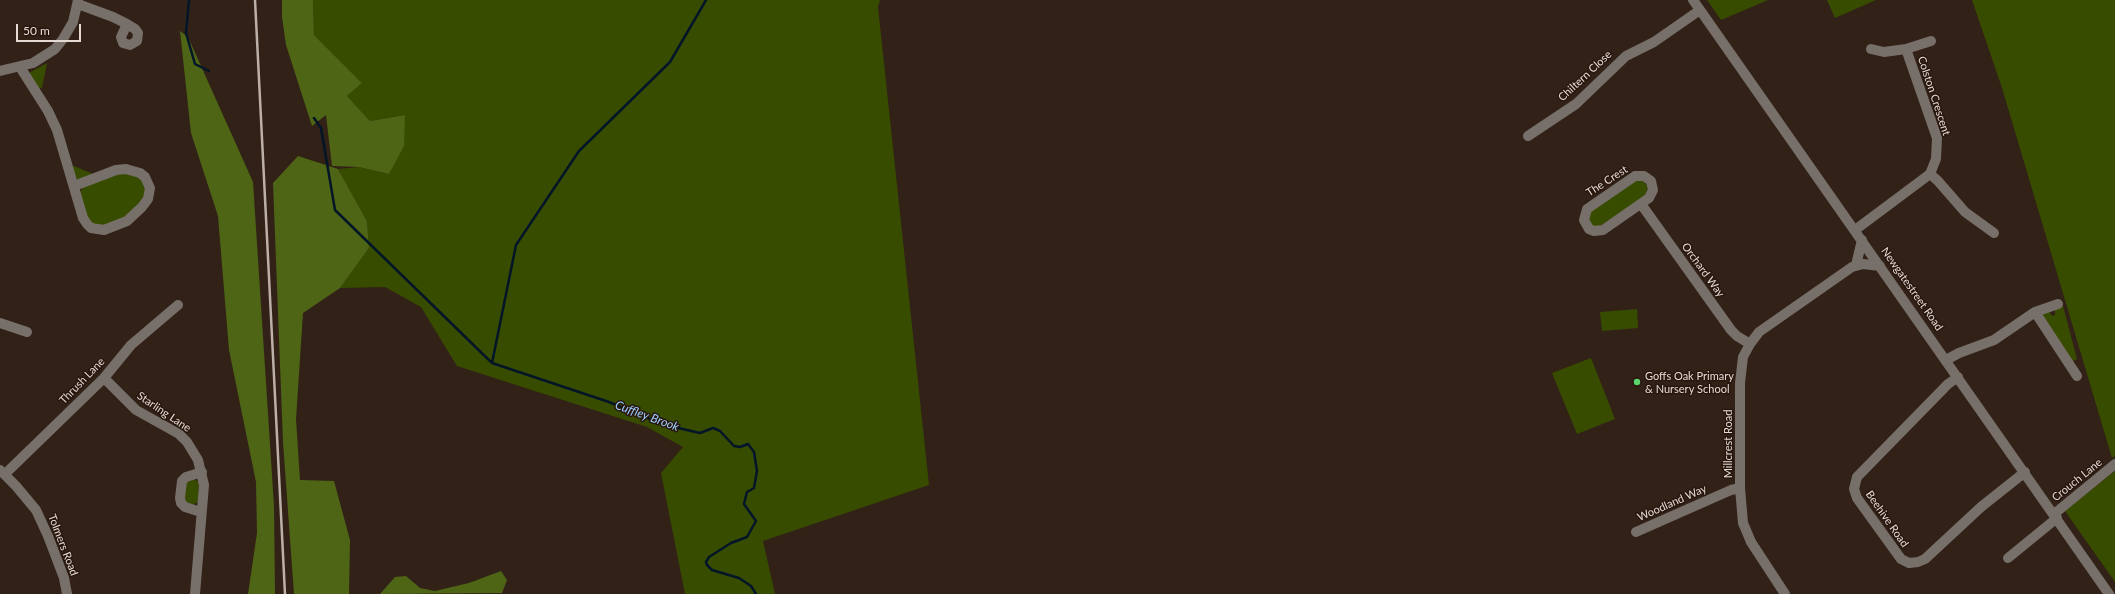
<!DOCTYPE html>
<style>
body{margin:0}
#map{position:relative;width:2115px;height:594px;overflow:hidden;background:#322117;font-family:Lato,sans-serif}
canvas{display:block}
.scale{position:absolute;left:16px;top:24px;width:65px;height:18px;box-sizing:border-box;border:2px solid #e5dad3;border-top:0;padding-left:5px;font-size:12px;line-height:14px;white-space:nowrap;color:#e5dad3;-webkit-text-stroke:3px #27170e;paint-order:stroke}
</style>
<div id="map">
<canvas width="2115" height="594"></canvas>
<div class="scale">50 m</div>
</div>
<script>
const c = document.querySelector('canvas').getContext('2d');
c.lineJoin = 'round';
function paint(path, color) {
  c.fillStyle = color;
  c.fill(path, 'evenodd');
}
function shape(rows) {
  const path = new Path2D();
  for (const r of rows) {
    path.moveTo(r[0], r[1]);
    for (let i = 2; i < r.length; i += 2) path.lineTo(r[i], r[i + 1]);
  }
  return path;
}
function stroke(path, color, width, dash) {
  c.strokeStyle = color;
  c.lineWidth = width;
  c.lineCap = dash ? 'butt' : 'round';
  c.setLineDash(dash || []);
  c.stroke(path);
}
function write(font, color, halo, rows, align = 'center') {
  c.font = font + ' Lato,sans-serif';
  c.lineWidth = 3;
  c.setLineDash([]);
  c.textBaseline = 'middle';
  c.strokeStyle = halo;
  c.fillStyle = color;
  for (const [text, x, y, turn = 0] of rows) {
    c.save();
    c.translate(x, y);
    c.rotate((+turn || 0) * Math.PI / 180);
    c.textAlign = isNaN(turn) ? turn : align;
    if (halo) c.strokeText(text, 0, 0);
    c.fillText(text, 0, 0);
    c.restore();
  }
}
const green = shape([
 [313,0,880,0,878,7,929,485,763,541,775,594,685,594,661,473,683,447,647,427,457,366,421,307,385,287,340,288,369,248,367,221,338,169,359,167,389,174,405,115,370,121,347,96,362,83,314,35],
 [1707,0,1768,0,1721,20],
 [1827,0,1876,0,1835,18],
 [1972,0,2115,0,2115,456,2112,458,2002,88],
 [47,63,42,88,36,88,29,73],
 [74,166,93,174,81,180,77,179,72,167],
 [125,172,144,179,146,195,133,214,104,227,89,223,80,194,81,190,85,186],
 [1636,180,1642,180,1648,186,1645,197,1598,227,1591,225,1588,215,1589,213],
 [2063,306,2077,359,2073,361,2041,314,2049,311,2052,316,2055,315,2055,308],
 [1637,309,1638,328,1602,331,1600,312],
 [1591,358,1615,419,1577,434,1552,373],
 [2115,471,2115,582,2065,511],
 [193,479,199,482,198,502,192,505,184,502,185,484]
]);
const forest = shape([
 [282,0,313,0,314,35,362,83,347,96,370,121,405,115,404,146,389,174,359,167,332,166,326,115,312,126,286,45,282,17],
 [180,31,188,37,253,182,274,506,275,594,248,594,257,533,256,482,229,350,218,216,191,133],
 [298,156,338,169,367,221,369,248,340,288,303,313,296,419,300,480,334,481,350,540,349,594,294,594,283,442,273,183],
 [501,571,507,580,502,593,380,594,395,577,406,576,420,588,435,591,469,583]
]);
const stream = shape([
 [189,0,186,33,195,64,209,71],
 [706,0,670,62,579,151,516,245,492,363,609,402,665,425,700,433,713,428,720,431,734,446,740,447,748,444,754,452,757,471,754,488,747,492,744,504,756,521,747,537,731,543,709,557,706,562,707,565,712,570,739,578,751,586,756,594],
 [314,118,321,128,335,210,492,363]
]);
const minor = shape([
 [1693,0,2109,594],
 [78,4,113,17,127,24,135,29,138,33,137,41,130,45,123,43,121,37,127,24],
 [1931,41,1906,49,1937,138,1936,159,1930,174,1938,181,1965,212,1994,233],
 [1871,49,1884,52,1906,49],
 [20,67,48,111,57,130,83,218,87,224,91,228,104,230,127,221,142,207,148,199,150,188,145,177,140,173,126,169,116,170,74,186],
 [0,71,33,63,55,49,63,39,73,22,78,0],
 [1528,136,1576,104,1626,56,1654,42,1700,10],
 [1635,176,1644,176,1651,181,1653,190,1649,198,1603,230,1594,231,1589,229,1584,220,1587,209,1635,176],
 [1641,204,1731,330,1737,336,1750,344],
 [1855,230,1930,174],
 [1856,265,1862,240],
 [2035,312,2077,376],
 [0,323,27,332],
 [1946,360,1959,353,1994,340,2035,312,2058,304],
 [1958,377,1948,384,1857,477,1854,489,1857,498,1901,559,1909,563,1918,562,1925,559,1981,507,2025,472],
 [104,378,136,410,179,434,187,442,198,460,204,485,195,594],
 [0,470,16,486,36,510,48,536,64,578,67,594],
 [5,474,104,378,131,345,178,305],
 [201,512,185,507,181,503,180,498,182,481,186,477,202,472],
 [2054,514,2115,464],
 [1636,532,1731,490,1740,488],
 [2008,558,2057,518],
 [1785,594,1751,542,1743,523,1740,488,1740,383,1743,357,1750,344,1759,332,1852,267,1863,264,1880,266]
]);
const rail = shape([
 [255,0,285,594]
]);
const markers = [
 [1637,382,4,"#5cd56d"]
];
const streetNames = [
 ["Chiltern Close",1585,76,-43],
 ["Colston Crescent",1934,96,72],
 ["The Crest",1607,181,-33],
 ["Orchard Way",1703,270,54],
 ["Newgatestreet Road",1912,289,55],
 ["Thrush Lane",82,381,-46],
 ["Starling Lane",164,412,34],
 ["Millcrest Road",1728,444,-90],
 ["Crouch Lane",2077,480,-39],
 ["Woodland Way",1672,503,-24],
 ["Beehive Road",1887,519,55],
 ["Tolmers Road",63,545,69]
];
const poiNames = [
 ["Goffs Oak Primary",1645,376],
 ["& Nursery School",1645,389]
];
const waterNames = [
 ["Cuffley Brook",647,416,20]
];
paint(green, '#384c00');
paint(forest, '#4e6515');
stroke(stream, '#031527', 2.5);
stroke(minor, '#776f69', 10);
stroke(rail, '#bcb0a8', 2.5);
for (const [x, y, r, color] of markers) {
  const dot = new Path2D();
  dot.arc(x, y, r, 0, 2 * Math.PI);
  c.fillStyle = color;
  c.fill(dot);
  stroke(dot, '#27170e', 1.5);
}
write('11px', '#e5dad3', '#27170e', streetNames);
write('11px', '#e5dad3', '#27170e', poiNames, 'left');
write('italic 12px', '#9fcffe', '#27170e', waterNames);
</script>
